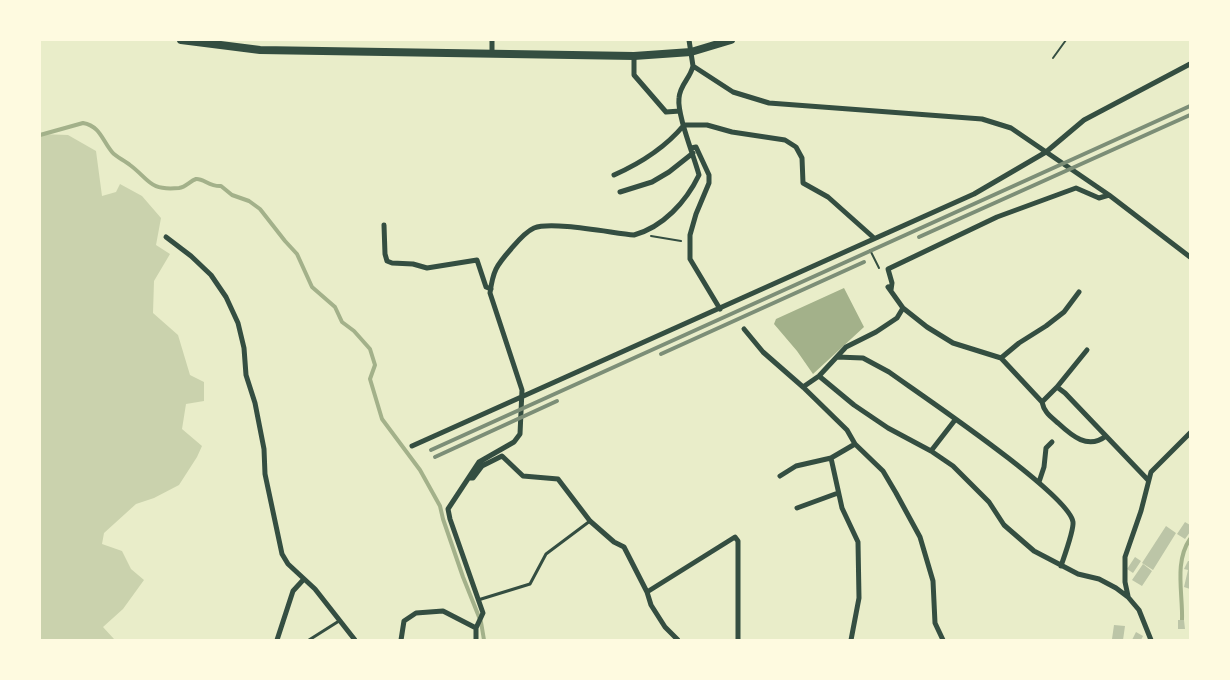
<!DOCTYPE html>
<style>
body{margin:0}
#map{position:relative;width:1230px;height:680px;overflow:hidden;background:#e9edc9;font-family:Rubik,sans-serif}
canvas{display:block}
.frame{position:absolute;inset:0;border:41px solid #fefae0;pointer-events:none}
</style>
<div id="map">
<canvas width="1230" height="680"></canvas>
<div class="frame"></div>
</div>
<script>
const context = document.querySelector('canvas').getContext('2d');
context.lineJoin = 'round';
function fill(path, color) { context.fillStyle = color; context.fill(path, 'evenodd'); }
function trace(path, color, width, dash) { context.strokeStyle = color; context.lineWidth = width; context.lineCap = dash ? 'butt' : 'round'; context.setLineDash(dash || []); context.stroke(path); }
fill(new Path2D(`
 M40 134 68 135 96 151 102 196 116 192 120 184 142 196 161 218 156 245 170 254 154 281 153 313 178 335 190 375 204 382V401L186 404 182 429 202 446 197 457 179 485 154 498 136 504 104 533 102 544 122 551 131 569 144 580 123 609 103 627 114 639 113 640H40Z`), '#cad2ad');
fill(new Path2D(`
 M844 288 864 327 813 374 797 351 774 324 776 319Z`), '#a3b18a');
trace(new Path2D(`
 M40 135 83 123C100 126 102 140 112 152 116 157 124 160 130 165 150 180 149 191 179 188 186 187 190 181 196 179 203 178 210 187 221 186L232 195 249 201 260 209 285 241 297 254 312 287 335 307 342 322 354 331 370 349 375 365 370 379 382 419 420 470 440 506 443 519 463 577 481 622 484 640
 M1182 620C1183 594 1174 562 1190 539`), '#a3b18a', 4);
fill(new Path2D(`
 M1185 522 1190 525V532L1185 539 1177 534Z
 M1166 526 1176 533 1153 570 1142 563Z
 M1135 557 1141 561 1133 573 1127 569Z
 M1188 561H1190V589L1184 587 1188 570 1184 569Z
 M1143 564 1152 571 1142 586 1132 580Z
 M1178 620H1184L1185 629H1178Z
 M1114 625 1125 626 1123 640 1112 639Z
 M1136 632 1143 636 1141 640H1132Z`), '#bcc5a7');
trace(new Path2D(`
 M1053 58 1066 40
 M651 236 681 241
 M870 250 879 268`), '#344e41', 2);
trace(new Path2D(`
 M478 600 530 584 546 554 590 521
 M309 640 339 621`), '#344e41', 3);
trace(new Path2D(`
 M492 40V53
 M689 40 693 66 733 92 769 103 982 119 1011 128 1109 195 1190 257
 M634 56V75L666 112 680 111
 M691 148 696 147 709 175V183L696 214 690 235V259L720 309
 M614 175C641 163 665 148 684 125H707L732 132 785 140 796 147 802 158 803 183 828 197 874 238
 M620 192 652 182 669 172 693 153
 M384 225 385 254 387 261 392 263 413 264 427 268 477 260 486 287 491 289
 M166 237 191 256 211 275 226 297 238 323 244 348 246 375 255 403 264 449 265 474 282 554 288 564 315 589 355 640
 M888 287 903 308 927 327 953 343 1001 358 1042 402C1044 412 1050 416 1058 423 1072 436 1088 450 1106 436
 M891 290 892 283 888 269 997 217 1076 188 1099 198 1109 195
 M744 329 763 352 803 387 847 430 855 444 883 471 896 493 920 537 933 581 935 623 943 640
 M837 357 863 358 889 372C918 393 1069 494 1073 522 1074 530 1064 557 1061 566
 M1001 358 1019 343 1046 326 1064 312 1079 292
 M819 376 854 405 888 428 931 451 953 466 989 502 1004 525 1034 551 1078 574 1099 579 1116 588 1128 597 1139 610 1151 640
 M803 387 819 376 846 347 876 332 897 318 903 308
 M1057 387 1065 393 1148 480
 M1042 402 1057 387 1087 350
 M412 446 974 194 1046 152 1084 120 1190 64
 M931 451 955 420
 M831 458 842 508 858 542 859 598 851 640
 M780 476 796 466 831 458 855 444
 M470 478H473L482 466 502 456 523 476 558 479 590 521 614 542 624 547 647 592 651 605 665 627 678 640
 M1039 482 1044 467 1046 448 1052 442
 M797 508 838 493
 M647 592 735 537 738 541V640
 M1128 596 1125 582V557L1141 511 1151 472 1190 433
 M277 640 293 591 304 579
 M401 640 404 621 416 613 443 611 476 628
 M476 640V628L483 613 450 519 448 509 479 462 514 442 520 434 522 390 490 293C493 271 496 266 511 249 517 242 525 232 534 228 552 221 612 233 634 235 663 227 686 202 699 175 694 156 677 115 679 98 680 84 690 79 693 66`), '#344e41', 5);
trace(new Path2D(`
 M181 40 260 50 634 56 691 52 731 40`), '#344e41', 8);
trace(new Path2D(`
 M919 237 1190 115
 M661 354 864 262
 M431 450 1190 106
 M435 457 557 401`), '#7c8e77', 4);
</script>
